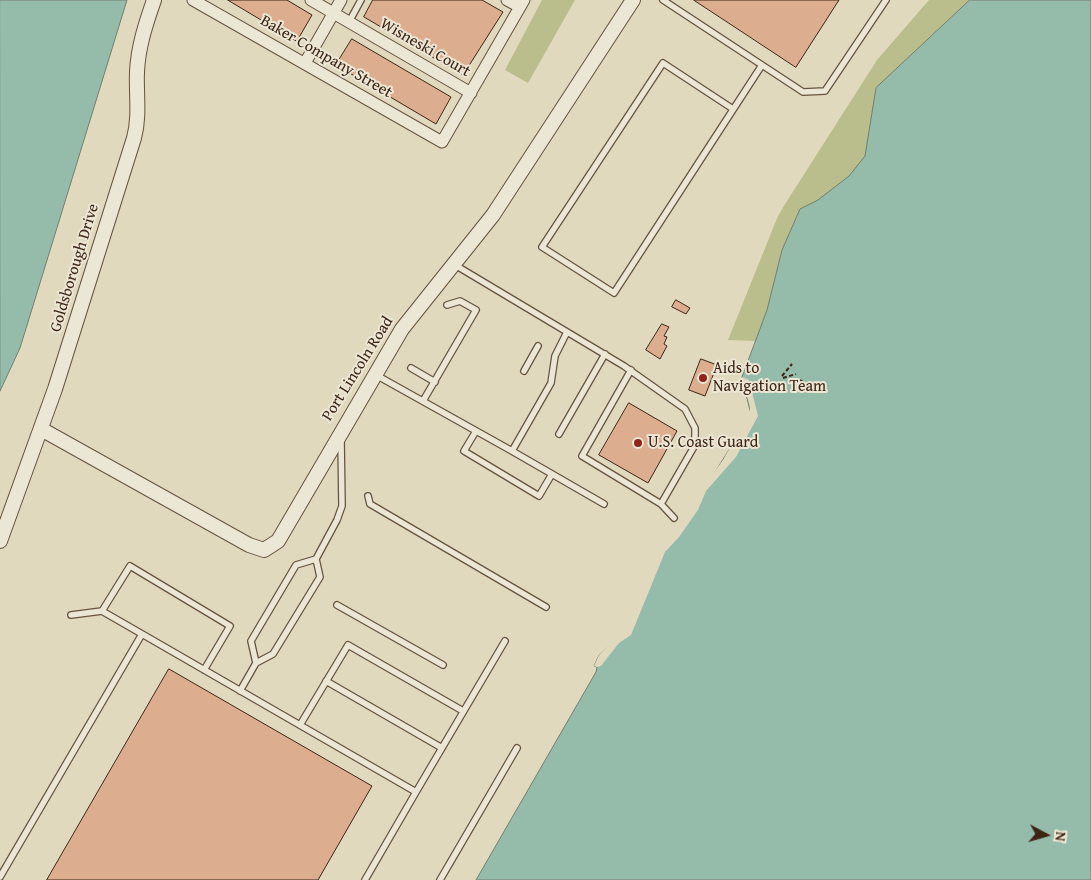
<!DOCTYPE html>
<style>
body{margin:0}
#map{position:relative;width:1091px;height:880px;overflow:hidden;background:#e1d9be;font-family:"Gentium Book Plus",serif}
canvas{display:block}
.north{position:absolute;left:1021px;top:810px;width:50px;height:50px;-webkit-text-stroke:4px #ece6d5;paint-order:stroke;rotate:96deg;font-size:14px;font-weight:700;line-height:20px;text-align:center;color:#3d2515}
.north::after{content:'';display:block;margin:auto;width:18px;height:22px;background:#3d2515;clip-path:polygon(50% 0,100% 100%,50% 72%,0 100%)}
</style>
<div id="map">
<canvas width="1091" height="880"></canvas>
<div class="north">N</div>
</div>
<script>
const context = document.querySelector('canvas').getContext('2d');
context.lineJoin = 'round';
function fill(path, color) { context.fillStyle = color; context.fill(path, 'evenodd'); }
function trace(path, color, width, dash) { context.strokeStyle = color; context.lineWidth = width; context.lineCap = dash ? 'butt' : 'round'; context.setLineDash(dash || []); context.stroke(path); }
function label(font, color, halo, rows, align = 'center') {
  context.font = font + ' "Gentium Book Plus",serif'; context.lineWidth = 4; context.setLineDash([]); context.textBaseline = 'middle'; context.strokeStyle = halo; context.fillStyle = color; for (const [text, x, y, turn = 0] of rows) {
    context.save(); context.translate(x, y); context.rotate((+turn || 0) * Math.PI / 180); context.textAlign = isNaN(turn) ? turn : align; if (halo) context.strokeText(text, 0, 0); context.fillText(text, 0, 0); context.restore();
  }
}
fill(new Path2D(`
 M542 0H575L528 83 505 70Z
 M929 0H1035L758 416 742 377 756 341 728 340 778 216 787 201 877 60Z`), '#babd8c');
const water = new Path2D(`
 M0 0H127L20 348 0 391Z
 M970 0H1091V880H476L596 672 597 667 594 666 599 655 623 633 648 578 751 415 742 377 767 310 782 250 800 209 818 200 849 176 865 156 876 88Z`);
fill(water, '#95bbab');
trace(water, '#727f6f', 1);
fill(new Path2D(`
 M742 377 749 380 758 416 736 457 706 491 698 510 679 537 665 552 631 635 619 643 601 666 597 667 594 666 599 655 621 632 654 561 682 516 723 460 749 414 750 407Z`), '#e1d9be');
const building = new Path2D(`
 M228 0H287L312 15 297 41Z
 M373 0H482L503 12 463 75 364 17Z
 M694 0H839L796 67Z
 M352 39 451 97 436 124 336 65Z
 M676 300 690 308 686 314 672 307Z
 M662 324 669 327 664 336 667 337 664 344 667 346 660 359 646 350Z
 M701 359 717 365 705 396 689 390Z
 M629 403 677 431 648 483 599 455Z
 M169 669 372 786 318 880H47Z`);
fill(building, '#dcad8e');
trace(building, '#3d2515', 1);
const service = new Path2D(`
 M663 0 803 92 825 91 886 0
 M349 22 361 0
 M733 109 663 63 542 247 614 293 762 65
 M455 265 624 366 685 409 695 428V445L661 504
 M411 368 435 382
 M631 370 582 456 661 504 674 518
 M524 371 538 346
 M376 375 512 451 551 383 555 356 567 332
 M423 401 476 310 460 301 447 305
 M476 431 464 451 539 496 552 474
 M559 434 605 354
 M512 451 604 504
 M368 496 370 504 546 607
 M337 605 443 665
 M102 611 130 566 230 626 204 670
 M71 615 102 611 142 634
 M256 663 251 641 296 565 316 559
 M326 681 442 748
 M240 691 256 663 273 654 320 577 316 559 337 520 342 506 341 439
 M300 725 348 645 463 711
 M416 792 505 641
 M0 877 142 634 416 792 365 880
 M440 880 517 748`);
const minor = new Path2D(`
 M193 0 442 142 524 0
 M311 0 471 93
 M507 0 520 7
 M305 63 341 0`);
const tertiary = new Path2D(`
 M41 429 249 545 264 550 278 541 402 329 493 215 633 0
 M0 541 55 389 134 138C140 116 136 95 137 72 138 47 146 23 154 0`);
trace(service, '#66523f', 8);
trace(minor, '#66523f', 13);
trace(tertiary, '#66523f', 16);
trace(new Path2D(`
 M782 376 792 364
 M783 378 796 374
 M800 380 804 383`), '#3d2515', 2, [4, 2.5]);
trace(service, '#ece6d5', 5.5);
trace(minor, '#ece6d5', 11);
trace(tertiary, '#ece6d5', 14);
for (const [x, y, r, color] of [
 [703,378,5,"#8f2418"],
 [638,443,5,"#8f2418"]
]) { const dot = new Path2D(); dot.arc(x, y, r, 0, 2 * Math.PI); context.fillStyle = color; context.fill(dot); trace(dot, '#ece6d5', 2); }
label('16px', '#3d2515', '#ece6d5', [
 ["Wisneski Court",425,48,30],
 ["Baker Company Street",326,57,30],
 ["Goldsborough Drive",75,268,-73],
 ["Port Lincoln Road",358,369,-58]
]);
label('16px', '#3d2515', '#ece6d5', [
 ["Aids to",713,369],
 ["Navigation Team",713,387],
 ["U.S. Coast Guard",648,443]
], 'left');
</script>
